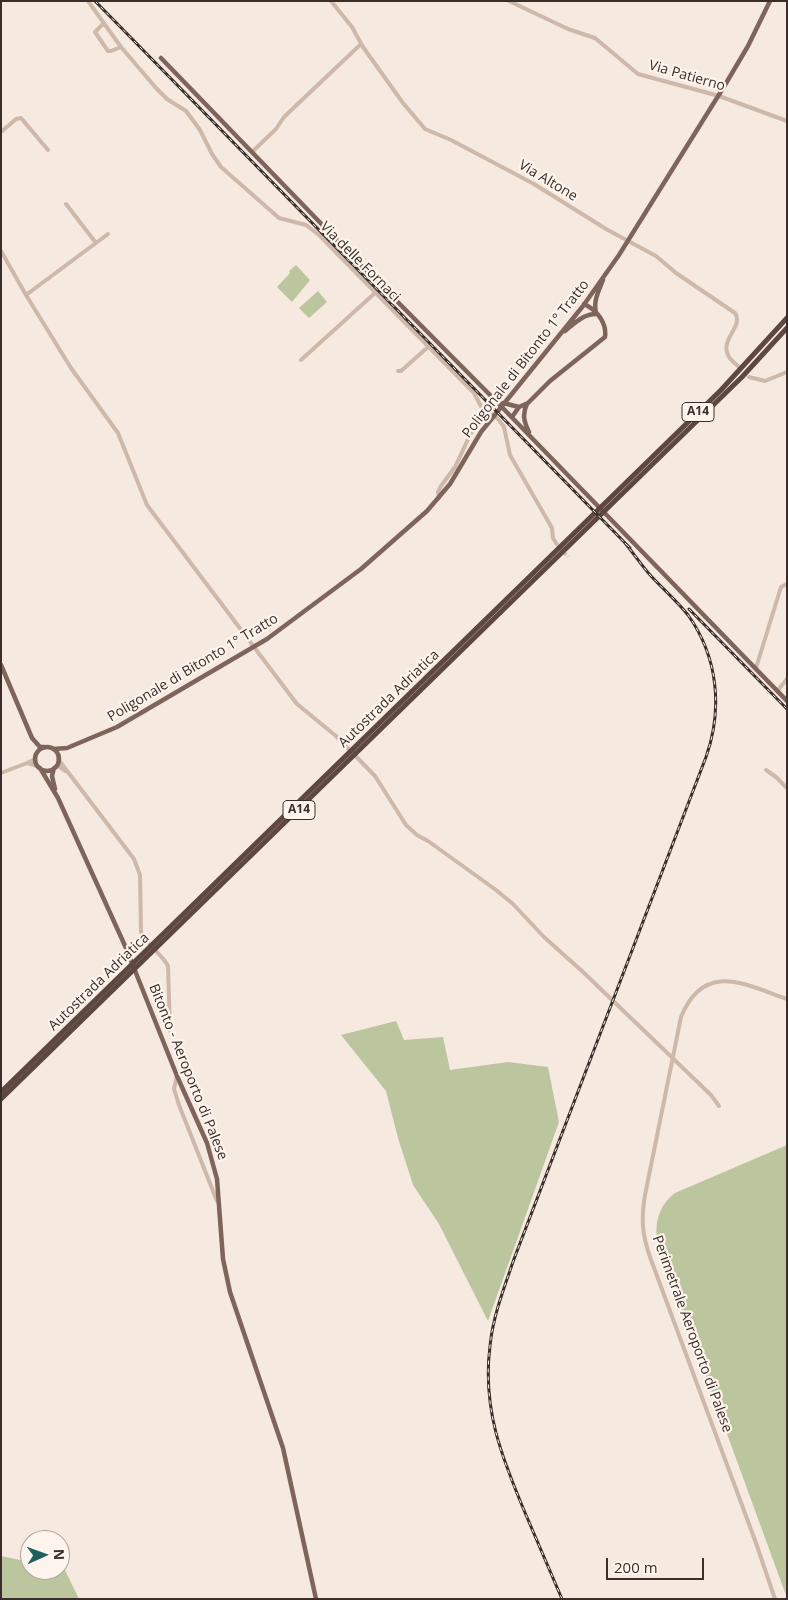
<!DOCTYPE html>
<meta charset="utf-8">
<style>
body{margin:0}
#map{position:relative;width:788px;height:1600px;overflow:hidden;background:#f5e9e0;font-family:"Open Sans",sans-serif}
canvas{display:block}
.frame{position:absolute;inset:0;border:2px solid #3b2e2a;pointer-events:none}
.north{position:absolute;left:20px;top:1530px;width:50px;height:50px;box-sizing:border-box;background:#fcf4ed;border:1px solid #afa59f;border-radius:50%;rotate:88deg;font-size:14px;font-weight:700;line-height:20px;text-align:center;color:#3b2e2a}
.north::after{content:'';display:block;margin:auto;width:18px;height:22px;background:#1c6160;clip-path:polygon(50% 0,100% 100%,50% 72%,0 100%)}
.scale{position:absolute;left:606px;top:1558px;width:98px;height:22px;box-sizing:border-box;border:2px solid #3b2e2a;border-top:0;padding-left:6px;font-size:15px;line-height:18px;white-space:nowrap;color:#3b2e2a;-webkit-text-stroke:4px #fcf4ed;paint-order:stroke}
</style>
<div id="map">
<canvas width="788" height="1600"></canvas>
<div class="frame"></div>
<div class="north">N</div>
<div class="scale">200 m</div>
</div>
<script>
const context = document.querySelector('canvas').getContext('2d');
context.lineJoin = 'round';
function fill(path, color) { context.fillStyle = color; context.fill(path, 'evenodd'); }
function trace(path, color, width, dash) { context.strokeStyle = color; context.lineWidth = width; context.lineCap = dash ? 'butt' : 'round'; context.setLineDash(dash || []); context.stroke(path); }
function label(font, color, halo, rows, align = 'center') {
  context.font = font + ' "Open Sans",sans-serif'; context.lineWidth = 4.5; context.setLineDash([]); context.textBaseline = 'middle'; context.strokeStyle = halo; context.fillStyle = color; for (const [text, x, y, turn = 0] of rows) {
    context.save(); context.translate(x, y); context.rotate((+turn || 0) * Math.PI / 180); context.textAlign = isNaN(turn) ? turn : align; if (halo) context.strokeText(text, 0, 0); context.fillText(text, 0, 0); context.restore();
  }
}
fill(new Path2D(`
 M296 265 310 280 292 302 277 287 290 273 289 271Z
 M318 291 327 302 309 318 299 308Z
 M396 1021 404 1040 443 1037 450 1070 508 1062 548 1067 559 1122 488 1321 439 1224 413 1185 398 1138 386 1091 341 1035Z
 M787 1145V1598L658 1245C654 1224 658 1206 675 1193Z
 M1 1556 30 1562V1570H60V1568H64L79 1599H1Z`), '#bbc59e');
trace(new Path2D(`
 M556 543 568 557`), '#d0c4bc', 4, [4, 2]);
trace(new Path2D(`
 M88 1 121 47 156 88 167 99 186 111 192 119 200 130 212 154 221 167 279 218 306 225 319 235 474 393 484 412 470 435 455 467 441 486 438 492 439 498
 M331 1 352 27 363 47 403 103 425 129 451 140 534 184 606 229 656 256 676 273 735 313C744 326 720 339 728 355 730 360 735 363 739 367
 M509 1 568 29 595 38 638 74 719 96 787 121
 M103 24 95 32 108 51H111L121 47
 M1 132 16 119 21 118 48 150
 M252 152 276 129 284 117 361 44
 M66 204 96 243
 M1 251 26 295 71 368 118 433 147 505 156 517 297 704 336 736 375 776 406 825 417 835 428 841 496 890 513 904 544 937 583 972 711 1095 719 1106
 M26 295 108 234
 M301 360 375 293
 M398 371H401L428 347
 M749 377 765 381 787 372
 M483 407 499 420 504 427 510 455 552 528 553 538 556 543
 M756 668 781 587 787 584
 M777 691 787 679
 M58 759 134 859 140 875 141 932C147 945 161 953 168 966L170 1031
 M27 763 37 766
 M56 766 60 767 65 771
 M766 770 776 777 787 788
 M1 773 27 763 35 759
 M177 1076 174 1089 179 1105 217 1201
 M775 1599 756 1543 650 1257C642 1234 641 1219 645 1195L681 1017C704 961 744 984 787 999`), '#ceb8aa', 4);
trace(new Path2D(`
 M161 58 364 268 495 400 787 701
 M596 313C593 301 599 290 603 280
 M565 331C575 323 583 314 596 314
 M503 403 519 407
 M527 404C522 414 524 422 529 432
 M512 417 519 407 528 403 550 381 605 337C607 323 597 310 584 304
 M1 665 32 738 40 747H44
 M35 759a12 12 0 1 1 24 0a12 12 0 1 1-24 0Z
 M53 749 67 748 117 727 267 639 361 569 427 511 450 484 481 432 583 306 619 255 725 85 748 46 770 1
 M40 768 58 798 126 948 177 1076 207 1143 217 1179 223 1259 230 1292 283 1448 316 1599
 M54 768 52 776 55 789`), '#7e645a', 4.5);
trace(new Path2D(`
 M1 1092 721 390 787 318
 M1 1099 742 377 787 328`), '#5d4740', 5);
const rail = new Path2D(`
 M95 1 630 548
 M689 609 787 709
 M562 1599C550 1571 538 1543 526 1515 502 1458 482 1409 490 1346 493 1316 504 1288 514 1259L706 757C723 709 718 657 688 615 677 601 663 589 651 576 642 566 634 554 625 543`);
trace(rail, '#3b2e2a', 3);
trace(rail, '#fcf4ed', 1, [4]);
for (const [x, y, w] of [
 [698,412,32],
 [299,810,32]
]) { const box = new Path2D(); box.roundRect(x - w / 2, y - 9.5, w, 19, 4); context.fillStyle = '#fcf4ed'; context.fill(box); trace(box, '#3b2e2a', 1); }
label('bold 12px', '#3b2e2a', null, [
 ["A14",698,412],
 ["A14",299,810]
]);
label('14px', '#3b2e2a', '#fcf4ed', [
 ["Via Patierno",687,76,16],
 ["Via Altone",548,181,31],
 ["Via delle Fornaci",360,262,45],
 ["Poligonale di Bitonto 1° Tratto",526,359,-52],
 ["Poligonale di Bitonto 1° Tratto",193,668,-31],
 ["Autostrada Adriatica",389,699,-44],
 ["Autostrada Adriatica",99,982,-44],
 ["Bitonto - Aeroporto di Palese",188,1072,68],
 ["Perimetrale Aeroporto di Palese",692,1334,70]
]);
</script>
